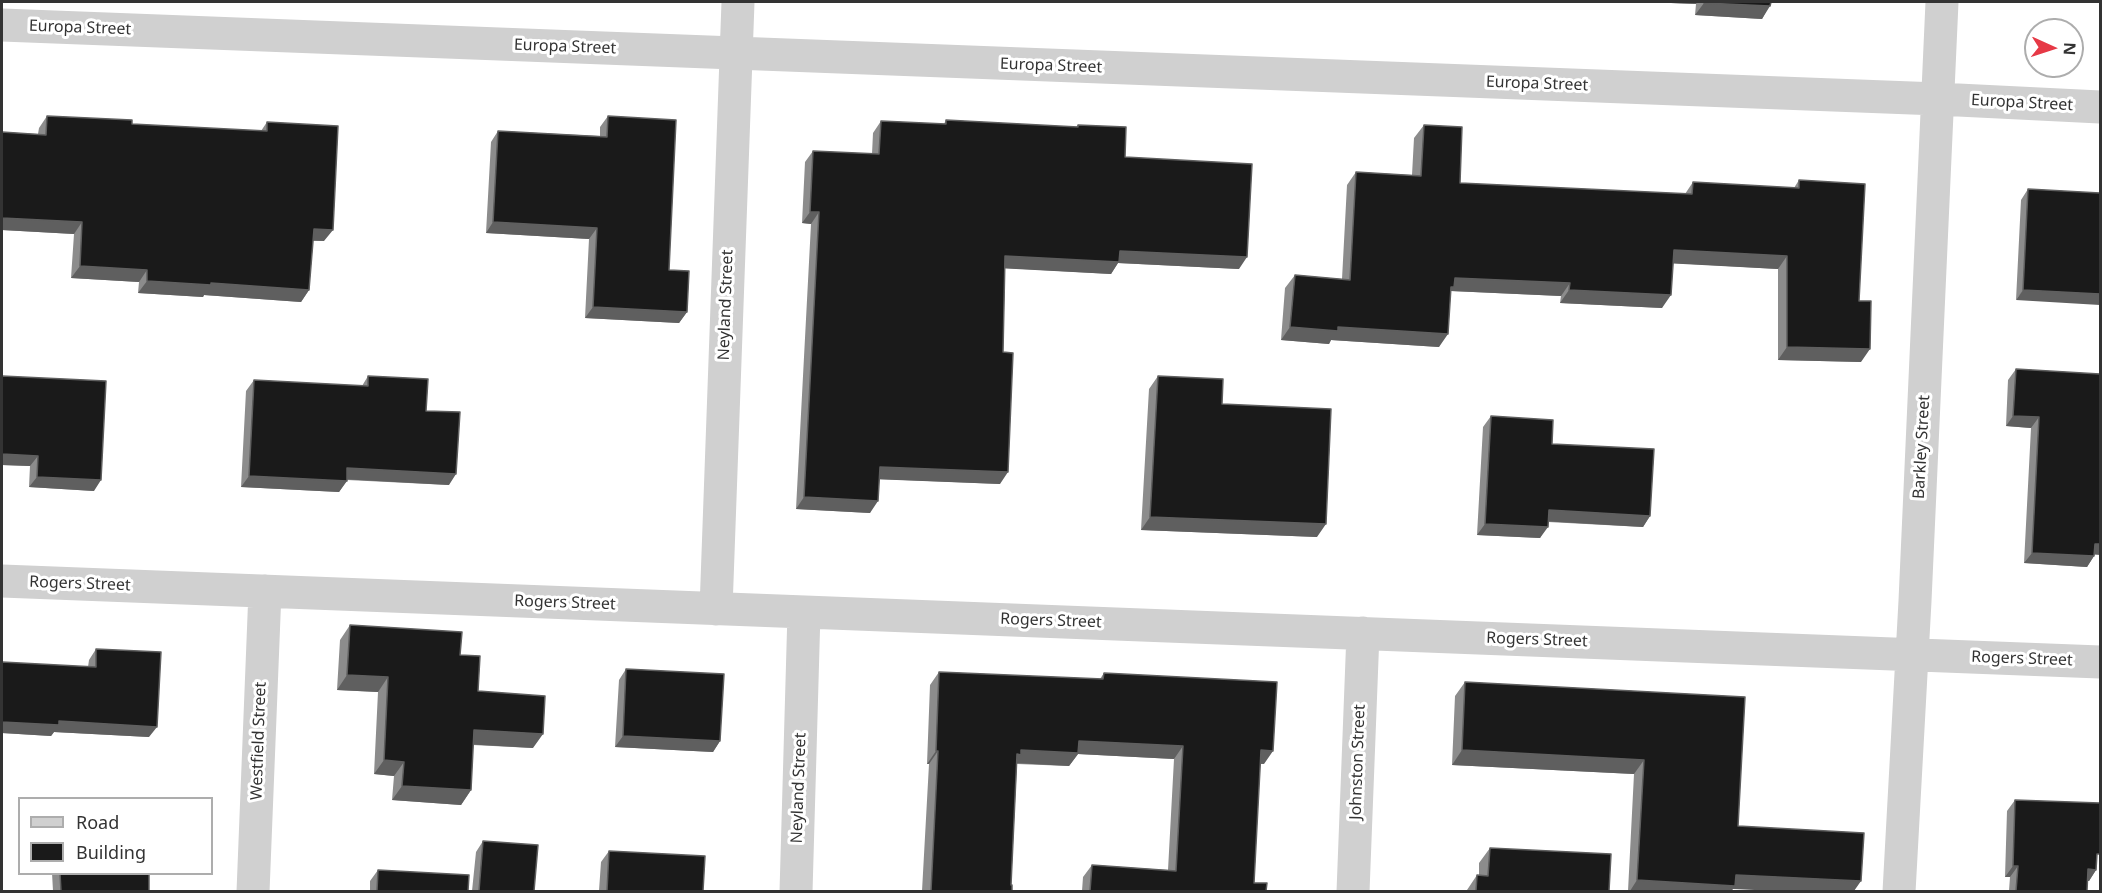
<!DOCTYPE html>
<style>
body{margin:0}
#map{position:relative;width:2102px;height:893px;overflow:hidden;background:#fff;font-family:"Noto Sans",sans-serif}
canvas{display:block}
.frame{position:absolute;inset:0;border:3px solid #333;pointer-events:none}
.legend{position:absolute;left:18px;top:797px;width:195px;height:78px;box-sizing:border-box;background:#fff;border:2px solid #adadad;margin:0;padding:8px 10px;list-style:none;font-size:18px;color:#333}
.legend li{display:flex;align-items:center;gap:12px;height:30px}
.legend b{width:30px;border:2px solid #adadad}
.north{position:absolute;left:2024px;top:18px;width:60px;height:60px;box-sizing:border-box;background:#fff;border:2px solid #adadad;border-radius:50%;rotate:93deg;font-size:16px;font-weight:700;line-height:24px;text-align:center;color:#333}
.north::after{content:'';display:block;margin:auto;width:21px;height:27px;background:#e63946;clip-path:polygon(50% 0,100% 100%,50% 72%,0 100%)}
</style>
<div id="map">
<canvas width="2102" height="893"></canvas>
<div class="frame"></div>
<ul class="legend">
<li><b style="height:8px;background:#d0d0d0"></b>Road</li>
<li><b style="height:16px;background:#1a1a1a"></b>Building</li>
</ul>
<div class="north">N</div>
</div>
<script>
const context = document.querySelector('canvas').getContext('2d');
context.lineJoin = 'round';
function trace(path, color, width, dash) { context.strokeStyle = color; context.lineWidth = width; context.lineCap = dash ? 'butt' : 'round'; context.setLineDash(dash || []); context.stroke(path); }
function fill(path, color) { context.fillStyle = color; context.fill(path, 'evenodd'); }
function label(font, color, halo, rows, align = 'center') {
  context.font = font + ' "Noto Sans",sans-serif'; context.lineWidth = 6; context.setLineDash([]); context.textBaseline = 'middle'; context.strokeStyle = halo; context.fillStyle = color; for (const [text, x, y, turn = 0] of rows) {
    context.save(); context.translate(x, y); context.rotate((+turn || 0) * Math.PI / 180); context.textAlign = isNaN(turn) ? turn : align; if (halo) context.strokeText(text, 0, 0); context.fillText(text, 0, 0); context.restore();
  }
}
trace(new Path2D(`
 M2 25 1938 99 2100 107
 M2 581 2100 662
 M716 609 738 2
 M253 892 265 591
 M796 892 804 612
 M1353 892 1363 633
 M1899 892 1915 601 1942 2`), '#d0d0d0', 33);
fill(new Path2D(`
 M1646 2H1771L1762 19 1695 15 1696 4Z
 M47 116 132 124 261 131 267 122 324 241H313L309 290 301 302 204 295 203 297 138 293 139 282 71 278 74 234 2 230V132L38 134 39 128Z
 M608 116 669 270 687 312 679 323 585 318 589 239 486 233 491 142 498 131 600 136V127Z
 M946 120 1076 127 1078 125 1125 157 1239 269 1118 263 1111 274 1005 268 1000 484 879 479 870 513 796 509 811 224 802 223 805 162 813 151 872 154 873 133 881 121 944 124Z
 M1424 125 1460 183 1685 194 1693 182 1794 188 1799 180 1859 301 1861 362 1778 360V269L1673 263 1662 308 1560 303 1561 296 1451 291 1439 347 1331 340 1329 344 1281 340 1285 288 1295 275 1342 279 1347 185 1356 172 1412 175 1414 138Z
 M2028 189 2100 193 2016 300 2021 200Z
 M2016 369 2100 374 2094 556 2087 567 2024 563 2031 428 2006 426 2008 380Z
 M2 376 94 491 29 487 30 466 2 465Z
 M368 376 426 411 449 485 347 480 339 492 241 487 246 391 254 380 362 386Z
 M1158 376 1222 404 1317 537 1141 530 1149 389Z
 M1491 416 1552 444 1650 516 1643 527 1548 522 1540 538 1477 535 1483 427Z
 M350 625 460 655 478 691 533 748 473 745 471 790 461 805 392 800 394 776 374 774 378 692 337 690 340 640Z
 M96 649 149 737 54 732 51 736 2 733V662L88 667 89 660Z
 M626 669 720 741 713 752 615 747 619 680Z
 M939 672 1100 679 1104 673 1264 764H1260L1254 883 1266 891H1082L1083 877 1092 865 1168 870 1174 759 1078 754 1069 766 1017 764 1011 885 1012 891H922L929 764H927L930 685Z
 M1465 682 1745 697 1733 889 1731 891H1628L1634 774 1452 765 1455 696Z
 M2015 800 2097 859 2096 870 2089 881H2087V891H2009L2010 877H2005L2007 811Z
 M483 841 534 891H472L476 852Z
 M1490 848 1609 891H1467V890L1477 875H1479V863Z
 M609 851 703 891H599L601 862Z
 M378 870 468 891H370V881Z
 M52 873H149V891H53Z`), '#8c8c8c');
fill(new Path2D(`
 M1646 2H1697L1696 4Z
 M1704 3 1770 6 1762 19 1695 15Z
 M810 212H819L811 224 802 223Z
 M2 218 82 222 74 234 2 230Z
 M493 222 597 228 589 239 486 233Z
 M314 229 333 230 324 241 306 240Z
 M1674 250 1787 256 1778 269 1664 263Z
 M1120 251 1247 257 1239 269 1118 263 1111 274 997 268 1005 256Z
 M80 266 147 270 139 282 71 278Z
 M1455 278 1570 283 1561 296 1451 291 1445 300Z
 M147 281 211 283 309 290 301 302 204 295 203 297 138 293Z
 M1569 290 1671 295 1662 308 1560 303Z
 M2023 290 2100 294V305L2016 300Z
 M593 307 687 312 679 323 585 318Z
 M1290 327H1338L1448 334 1439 347 1331 340 1329 344 1281 340Z
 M1787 347 1870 349 1861 362 1778 360Z
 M2013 416 2039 417 2031 428 2006 426Z
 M2 454 38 456 30 466 2 465Z
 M880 467 1008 472 1000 484 871 479Z
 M347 468 456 474 449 485 340 479Z
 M249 476 347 481 339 492 241 487Z
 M37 477 101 480 94 491 29 487Z
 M804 497 878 501 870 513 796 509Z
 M1549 510 1650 516 1643 527 1541 521Z
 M1150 517 1326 524 1317 537 1141 530Z
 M1485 524 1548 527 1540 538 1477 535Z
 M2095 544H2100V555L2088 554Z
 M2032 553 2094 556 2087 567 2024 563Z
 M347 675 388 677 378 692 337 690Z
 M59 721 157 727 149 737 54 732 51 736 2 733V722Z
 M474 730 543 734 533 748 464 744Z
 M623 736 720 741 713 752 615 747Z
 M1079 741 1183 746 1174 759 1078 754 1069 766 1014 763 1008 767 1021 750Z
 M1261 750 1273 751 1264 764 1252 763Z
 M1462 750 1644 760 1634 774 1452 765Z
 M936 751H938L929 764H927Z
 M384 760 404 762 394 776 374 774Z
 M402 786 471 790 461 805 392 800Z
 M2013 866H2018L2010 877H2005Z
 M2088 869 2096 870 2089 881 2080 880Z
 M1736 875 1861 881 1854 891H1776L1733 889 1731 891H1630L1637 880Z`), '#5f5f5f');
const building = new Path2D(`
 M1704 2H1771L1770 6 1704 3Z
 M47 116 132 120V124L267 131V122L338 126 333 230 314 229 309 290 211 283V285L147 281V270L80 266 82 222 2 218V132L46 135Z
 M608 116 676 120 669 270 689 271 687 312 593 307 597 228 493 222 498 131 607 137Z
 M946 120 1078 127V125L1126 127 1125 157 1252 164 1247 257 1120 251 1119 262 1005 256 1003 352 1013 353 1008 472 880 467 878 501 804 497 819 212H810L813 151 879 154 881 121 946 124Z
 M1424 125 1462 127 1460 183 1692 194 1693 182 1799 188V180L1865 184 1859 301H1871L1870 349 1787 347V256L1674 250 1671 295 1569 290 1570 283 1455 278 1454 287H1451L1448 334 1338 327V331L1290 327 1295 275 1350 280 1356 172 1421 176Z
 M2028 189 2100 193V294L2023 290Z
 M2016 369 2100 374V544H2095L2094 556 2032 553 2039 417 2013 416Z
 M2 376 106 381 101 480 37 477 38 456 2 454Z
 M368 376 428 379 426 411 460 412 456 474 347 468V481L249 476 254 380 368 386Z
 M1158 376 1223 379 1222 404 1331 409 1326 524 1150 517Z
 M1491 416 1553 420 1552 444 1654 449 1650 516 1549 510 1548 527 1485 524Z
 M350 625 462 632 460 655 480 656 478 691 545 696 543 734 474 730 471 790 402 786 404 762 384 760 388 677 347 675Z
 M96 649 161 652 157 727 59 721V725L2 722V662L96 667Z
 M626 669 724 674 720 741 623 736Z
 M939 672 1103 679 1104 673 1277 682 1273 751 1261 750 1254 883H1267L1266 891H1090L1092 865 1176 871 1183 746 1079 741 1078 753 1021 750V755L1017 754 1011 885H1012V891H931L938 751H936Z
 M1465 682 1745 697 1738 826 1864 833 1861 881 1736 875 1735 886 1637 880 1644 760 1462 750Z
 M2015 800 2100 803V854H2097L2096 870 2088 869 2087 891H2016L2018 866H2013Z
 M483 841 538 845 534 891H479Z
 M1490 848 1611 854 1609 891H1476L1477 875 1488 876Z
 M609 851 705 856 703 891H607Z
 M378 870 469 875 468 891H377Z
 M60 873H149V891H61Z`);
fill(building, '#1a1a1a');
trace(building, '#5f5f5f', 1.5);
label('16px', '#333', '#fff', [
 ["Europa Street",80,28,2],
 ["Europa Street",565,47,2],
 ["Europa Street",1051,66,2],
 ["Europa Street",1537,84,2],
 ["Europa Street",2022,103,3],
 ["Neyland Street",726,305,-88],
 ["Barkley Street",1922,447,-87],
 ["Rogers Street",80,584,2],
 ["Rogers Street",565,603,2],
 ["Rogers Street",1051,621,2],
 ["Rogers Street",1537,640,2],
 ["Rogers Street",2022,659,2],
 ["Westfield Street",259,741,-88],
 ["Johnston Street",1358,762,-88],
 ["Neyland Street",799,788,-88]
]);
</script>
